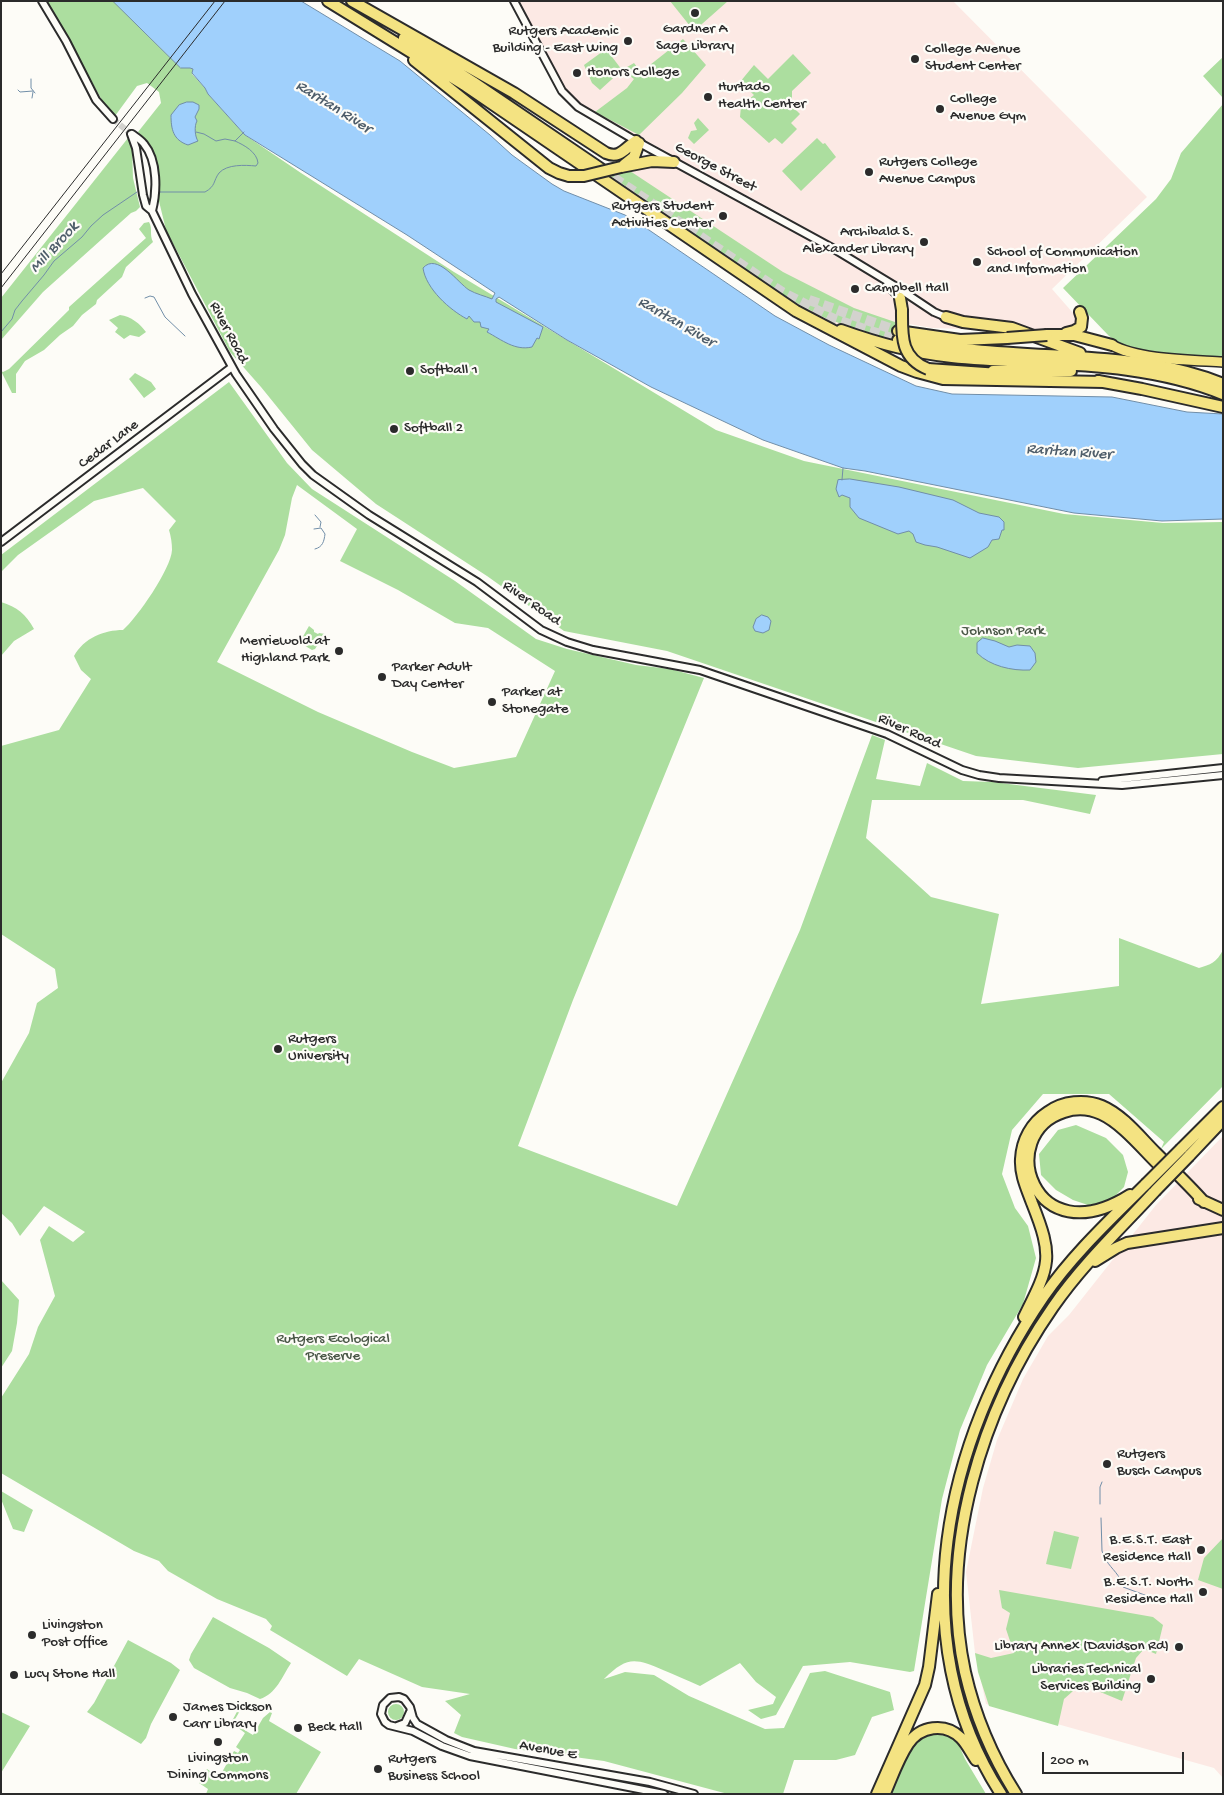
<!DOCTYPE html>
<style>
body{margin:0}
#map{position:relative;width:1224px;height:1795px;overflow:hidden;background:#fdfcf7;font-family:"Gochi Hand",sans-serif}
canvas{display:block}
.frame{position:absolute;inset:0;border:2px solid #2b2b2b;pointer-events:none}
.scale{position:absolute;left:1042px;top:1752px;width:142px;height:22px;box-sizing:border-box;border:2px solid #2b2b2b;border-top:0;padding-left:6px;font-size:15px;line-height:18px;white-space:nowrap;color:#2b2b2b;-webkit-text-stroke:4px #fdfcf7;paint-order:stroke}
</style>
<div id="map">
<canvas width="1224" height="1795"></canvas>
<div class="frame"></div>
<div class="scale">200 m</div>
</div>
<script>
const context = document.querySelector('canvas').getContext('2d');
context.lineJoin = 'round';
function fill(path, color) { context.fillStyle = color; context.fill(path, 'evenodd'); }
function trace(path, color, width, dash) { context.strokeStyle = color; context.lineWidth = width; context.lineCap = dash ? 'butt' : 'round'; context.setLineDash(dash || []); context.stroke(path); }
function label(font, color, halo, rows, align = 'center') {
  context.font = font + ' "Gochi Hand",sans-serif'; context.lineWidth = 4.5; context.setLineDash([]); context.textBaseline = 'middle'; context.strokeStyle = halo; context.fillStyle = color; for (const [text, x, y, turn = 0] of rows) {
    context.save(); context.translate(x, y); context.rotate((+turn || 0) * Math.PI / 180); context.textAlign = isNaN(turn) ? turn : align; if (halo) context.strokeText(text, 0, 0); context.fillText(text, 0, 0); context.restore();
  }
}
fill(new Path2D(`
 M517 1H953L1147 197 1052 289 1080 321 1064 332 932 328 898 322V348L850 334 780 299 598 176 661 163 671 154 587 110 567 94 554 74Z
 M1223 1136V1778L1214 1768 986 1704 975 1653 966 1572 983 1488 997 1440 1023 1379 1048 1336 1069 1315 1156 1205Z`), '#fce9e4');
fill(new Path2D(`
 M46 1H113L181 68H190L193 69 192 74 205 88 208 94 245 135 301 173 454 272 716 430 804 461 1064 514 1163 523 1223 522V754L1078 768 976 756 667 651 564 631 487 576 376 504 312 450 261 387 230 352 166 230 158 197V178L151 151 138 132 161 103 159 92 147 83 137 86 115 116 103 102 70 42Z
 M670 1H728L694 31Z
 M683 39 706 65 682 93 639 135 595 112 627 88 634 79 622 70 600 90 592 83 584 65 606 49 622 70 634 63 641 72Z
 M793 54 811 73 792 91V106L800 114 791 123 797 129 782 144 775 138 769 143 740 117 741 106 754 95 740 82 754 65 768 79Z
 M1223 57V98L1203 76Z
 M1223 104V359L1166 355 1139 351 1123 346 1109 336 1063 288 1156 199 1171 179 1181 153Z
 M698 118 709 130 694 144 688 138 691 131 697 130 694 123Z
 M128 138 132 149 133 178 140 207 136 211 131 213 43 292 1 340V298Z
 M817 138 823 144 825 143 836 157 801 191 782 171Z
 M630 171 783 272 854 308 895 322V344L823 317 780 294 611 176Z
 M149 222C153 229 149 234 153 242L126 267 122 277 97 300 96 304 82 315 73 326 60 335 44 350 25 361 16 374V393H12L1 371 3 372 9 369 69 310V307L146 238 139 229 144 223Z
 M120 315C131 316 140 324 146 332L139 337 130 335 124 339 115 332 118 328 109 320Z
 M135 373 151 382 156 389 144 398 129 379Z
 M229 382 287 463 312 489 455 581 536 639 567 649 636 665 670 669 704 678 573 1000 518 1146 677 1206 800 930 872 735 885 740 876 779 920 786 927 763 963 781 993 782 1096 795 1090 814 1023 800H872L866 838 931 897 999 914 981 1004 1119 986V938L1199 968C1210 965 1217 962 1223 950V1086L1161 1149 1164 1142 1109 1094H1043L1012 1130 1002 1174 1015 1208 1028 1226 1036 1258 1023 1304 987 1365 960 1430 942 1499 914 1671 910 1672 850 1662 803 1666 776 1715 761 1719 748 1710 773 1704 776 1697 756 1682 740 1663 700 1686C687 1680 675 1675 663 1670 635 1658 627 1656 604 1679L625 1672 654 1675 689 1696 765 1729 784 1728 810 1673 825 1671 890 1692 894 1710 872 1717 855 1755 836 1760H794L783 1794H728L604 1761 515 1749 462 1737 454 1733 461 1715 445 1701 470 1694 422 1687 359 1659 347 1676 270 1630 272 1626 266 1619 217 1599 168 1571 159 1561 134 1551 1 1473V1398L29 1354 38 1327 55 1296 40 1240 49 1226 73 1242 85 1232 44 1206 20 1236 12 1223 1 1213V1083L29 1033 37 1003 58 988 55 969 1 934V746L59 730 91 679 81 670 74 656C84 638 104 630 123 630 137 618 171 569 172 550 172 543 171 537 169 530L176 521 143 488 94 501 18 555 1 572V555ZM297 485 357 529 340 561 398 590 455 623 488 628 555 671 516 757 454 768 412 752 318 712 217 662 279 550 285 535 292 498Z
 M1 602C17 607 26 614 34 629L14 641 1 656Z
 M309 626 314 630V632L318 634 319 633 325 634 315 649 312 650 302 644 301 640Z
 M1076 1125 1106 1138 1123 1155 1128 1172 1124 1187 1110 1201 1088 1205 1073 1200 1056 1190 1041 1175 1039 1154 1058 1130Z
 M1 1280 19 1300 17 1323 12 1351 1 1368Z
 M1 1491 33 1510 24 1532 13 1529 1 1499Z
 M1054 1531 1079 1537 1071 1569 1046 1564Z
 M1223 1538V1589L1198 1580 1204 1558Z
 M999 1590 1153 1617 1163 1625 1156 1654 1144 1649 1136 1658 1122 1701 1081 1684 1064 1699 1058 1726 989 1706 978 1672 975 1653 991 1658 1014 1653 1006 1629 1010 1613 1002 1608Z
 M213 1617 269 1648 291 1663C282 1677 276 1694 260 1699L247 1693 230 1688 194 1668 189 1660 191 1654Z
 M128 1640 171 1663 180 1670 151 1724 146 1738 141 1744 87 1712 94 1703Z
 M388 1712a8 8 0 1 1 16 0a8 8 0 1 1-16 0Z
 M239 1708 241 1709 234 1721 237 1723 236 1725 253 1735 263 1718 270 1712 272 1713 269 1721 321 1752 296 1794H206L208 1789 199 1783 207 1769 217 1776 219 1773 221 1774 234 1751 238 1753 240 1750 236 1747 245 1733 233 1724 234 1722 232 1721Z
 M1 1712 30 1726 1 1773Z
 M930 1734 950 1736 958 1743 965 1759 986 1794H890C898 1774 908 1739 930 1734Z`), '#acde9f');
const water = new Path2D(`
 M113 1H301L400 61 490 135 512 155 552 184 564 191 625 215 649 230 775 316 829 345 916 386 952 394 1112 397 1187 412 1223 414V519L1162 521 1074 513 865 471 843 468 763 440 651 387 567 340 499 297 496 299V302L543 327 539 339 537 338 532 347C515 351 502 340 487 332L489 329 481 327 480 322H474L469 316 467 319C450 310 426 289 423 268 437 252 458 283 469 290 476 294 485 296 492 299L495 293 407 235 245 135 208 94 205 88 192 73 193 69 190 68H181Z
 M187 102H193L199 105V109L195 117 197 121C194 126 195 137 198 141L188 145C173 140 171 129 171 115L179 105Z
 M850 479 899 487 953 500 979 513 999 517 1004 522V530H1002L999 539 992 540 988 547 970 558 937 547 925 545 916 542 913 534 909 531 898 534 859 518 850 507V498L842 495 839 497 836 489 838 480Z
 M762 615 768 617 771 621 769 630 763 633 755 631 753 627 756 619Z
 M983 638 995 641 1009 647 1017 645 1030 646 1035 653 1036 662 1030 670C1012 671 990 666 977 653V643Z`);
fill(water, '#a0d0fc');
trace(water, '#718ea8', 1);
trace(new Path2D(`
 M31 79V88L35 93
 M18 90 20 92 33 91
 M32 98 33 92
 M196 132 204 134 216 141 225 139 235 141 244 132
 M158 192H205C216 186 213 181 219 173 227 164 245 165 256 166L258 163C257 152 244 145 235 141
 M145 298 150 296 154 297 165 317 185 336
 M1 332 12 319 15 310 22 301 44 275 54 261 82 237 91 226 103 215 137 192
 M842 480 843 468
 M315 515 321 522 320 527
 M314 529 321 528 325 534C324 541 323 547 315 549
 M1100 1504V1487L1102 1482
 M1101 1518 1102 1551 1104 1556
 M1106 1560C1112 1570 1120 1574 1123 1587L1161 1601`), '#718ea8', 1);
trace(new Path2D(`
 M113 119 131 134`), '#d3d2ce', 6, [6, 3]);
trace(new Path2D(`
 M601 169 782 292 834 319 898 340
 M809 300 898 331`), '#d3d2ce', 10, [10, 5]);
const minor = new Path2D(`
 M42 1 66 41 96 100 113 119
 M514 1 562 91 578 107 636 141 834 249 895 286 934 312 946 317
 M131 134 136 148 143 195 146 206 152 211 192 294 236 374 274 429 302 464 313 475 369 515 477 582 541 630 567 642 593 650 700 670 887 734 962 770 979 775 999 778 1122 785 1223 775
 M132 134C136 137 141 140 144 144 158 161 157 192 152 211
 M887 285 900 298
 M1 542 232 367
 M1102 781 1223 768
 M397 1726 405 1723 410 1712
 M664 1794 470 1756 442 1746 413 1731 389 1725 385 1722 381 1714 383 1705 390 1698 399 1697 404 1699 410 1707 413 1718 417 1724 446 1740 474 1751 650 1782 694 1794`);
const major = new Path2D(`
 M1112 345C1138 360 1192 360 1223 362`);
const highway = new Path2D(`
 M328 1 466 86 796 311 901 366 917 372 943 379 1104 382
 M352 1 514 93 606 153C620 159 625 148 636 141
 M404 38 473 82 601 169
 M414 60 549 168 559 173 569 176
 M624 165 634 157 639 143
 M621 167 652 161 674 162
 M900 298 902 310
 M946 317 963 322 1012 328 1080 353
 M841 330C877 343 914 353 952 357 1043 366 1137 359 1223 394
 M898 331 960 340 1007 338
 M1066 333 1074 331 1081 327 1082 318 1080 312
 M1047 335H1074L1112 345
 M898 340C953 350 1009 353 1065 356 1119 360 1172 363 1223 384
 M928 369 999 374
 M993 371H1071
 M1098 381 1142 389 1223 407
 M1181 1149 1223 1107
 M1189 1156 1223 1120
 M1130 1195C1032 1257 995 1134 1064 1112 1076 1108 1090 1109 1101 1114 1123 1124 1144 1151 1161 1167
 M1199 1199 1223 1210
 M1095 1261 1116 1248 1127 1243 1223 1228
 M1024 1317C1050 1265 1054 1258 1032 1203 1027 1189 1020 1175 1021 1159 1022 1140 1031 1123 1048 1112 1063 1101 1085 1099 1102 1106 1123 1115 1140 1137 1156 1153 1172 1169 1189 1185 1204 1202
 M885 1793C892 1777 898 1759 908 1744 920 1726 945 1722 961 1738 967 1744 971 1753 976 1760
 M877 1794 925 1685 929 1667 938 1594
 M1001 1794C900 1638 945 1440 1044 1296 1073 1254 1111 1219 1146 1184
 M1016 1794C992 1756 975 1716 965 1672 938 1549 982 1409 1053 1307 1082 1265 1120 1229 1155 1191`);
trace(minor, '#2b2b2b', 10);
trace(major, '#2b2b2b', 12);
trace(highway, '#2b2b2b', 14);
trace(minor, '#fdfcf7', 6);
trace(major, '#f4e382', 9);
trace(highway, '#f4e382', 10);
trace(new Path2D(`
 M1 274 215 1
 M1 288 225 1`), '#2b2b2b', 1);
const highwayBridge = new Path2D(`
 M569 176H584L621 167
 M902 310C902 335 900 358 928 369
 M1007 338 1047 335
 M1146 1184 1181 1149
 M1155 1191 1189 1156`);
trace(highwayBridge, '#2b2b2b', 14, []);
trace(highwayBridge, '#f4e382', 10);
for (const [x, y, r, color] of [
 [695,13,5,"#2b2b2b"],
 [628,41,5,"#2b2b2b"],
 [915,59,5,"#2b2b2b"],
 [577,73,5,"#2b2b2b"],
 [708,97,5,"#2b2b2b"],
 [940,109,5,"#2b2b2b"],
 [869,172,5,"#2b2b2b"],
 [723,216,5,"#2b2b2b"],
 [924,242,5,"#2b2b2b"],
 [977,262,5,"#2b2b2b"],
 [855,289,5,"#2b2b2b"],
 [410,371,5,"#2b2b2b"],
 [394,429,5,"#2b2b2b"],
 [339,651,5,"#2b2b2b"],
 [382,677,5,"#2b2b2b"],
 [492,702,5,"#2b2b2b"],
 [278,1049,5,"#2b2b2b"],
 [1107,1464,5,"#2b2b2b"],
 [1201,1550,5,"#2b2b2b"],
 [1203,1592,5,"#2b2b2b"],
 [32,1635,5,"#2b2b2b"],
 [1179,1647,5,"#2b2b2b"],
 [14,1675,5,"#2b2b2b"],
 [1151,1679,5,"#2b2b2b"],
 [173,1717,5,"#2b2b2b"],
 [298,1728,5,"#2b2b2b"],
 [218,1742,5,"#2b2b2b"],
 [378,1769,5,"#2b2b2b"]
]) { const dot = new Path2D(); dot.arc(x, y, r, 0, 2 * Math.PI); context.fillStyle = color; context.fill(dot); trace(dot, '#fdfcf7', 2); }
label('15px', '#2b2b2b', '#fdfcf7', [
 ["Gardner A",695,30,"center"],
 ["Sage Library",695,47,"center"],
 ["Rutgers Academic",618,32,"right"],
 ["Building - East Wing",618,49,"right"],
 ["College Avenue",925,50],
 ["Student Center",925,67],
 ["Honors College",587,73],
 ["Hurtado",718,88],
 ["Health Center",718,105],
 ["College",950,100],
 ["Avenue Gym",950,117],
 ["Rutgers College",879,163],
 ["Avenue Campus",879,180],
 ["Rutgers Student",713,207,"right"],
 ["Activities Center",713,224,"right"],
 ["Archibald S.",914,233,"right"],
 ["Alexander Library",914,250,"right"],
 ["School of Communication",987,253],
 ["and Information",987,270],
 ["Campbell Hall",865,289],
 ["Softball 1",420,371],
 ["Softball 2",404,429],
 ["Merriewold at",329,642,"right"],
 ["Highland Park",329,659,"right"],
 ["Parker Adult",392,668],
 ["Day Center",392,685],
 ["Parker at",502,693],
 ["Stonegate",502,710],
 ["Rutgers",288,1040],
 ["University",288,1057],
 ["Rutgers",1117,1455],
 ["Busch Campus",1117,1472],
 ["B.E.S.T. East",1191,1541,"right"],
 ["Residence Hall",1191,1558,"right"],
 ["B.E.S.T. North",1193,1583,"right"],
 ["Residence Hall",1193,1600,"right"],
 ["Livingston",42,1626],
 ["Post Office",42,1643],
 ["Library Annex (Davidson Rd)",1169,1647,"right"],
 ["Libraries Technical",1141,1670,"right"],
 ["Services Building",1141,1687,"right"],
 ["Lucy Stone Hall",24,1675],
 ["James Dickson",183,1708],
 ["Carr Library",183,1725],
 ["Beck Hall",308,1728],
 ["Livingston",218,1759,"center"],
 ["Dining Commons",218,1776,"center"],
 ["Rutgers",388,1760],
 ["Business School",388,1777]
], 'left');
label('15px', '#2b2b2b', '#fdfcf7', [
 ["George Street",715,168,28],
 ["River Road",228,333,62],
 ["Cedar Lane",109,445,-37],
 ["River Road",531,604,35],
 ["River Road",909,732,24],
 ["Avenue E",548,1751,10]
]);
label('15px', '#4b5848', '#fdfcf7', [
 ["Johnson Park",1003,632],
 ["Rutgers Ecological",333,1340],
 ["Preserve",333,1357]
]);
label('italic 16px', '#4e5d6a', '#fdfcf7', [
 ["Raritan River",333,108,32],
 ["Mill Brook",55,248,-47],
 ["Raritan River",676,323,30],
 ["Raritan River",1069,453,4]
]);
</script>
